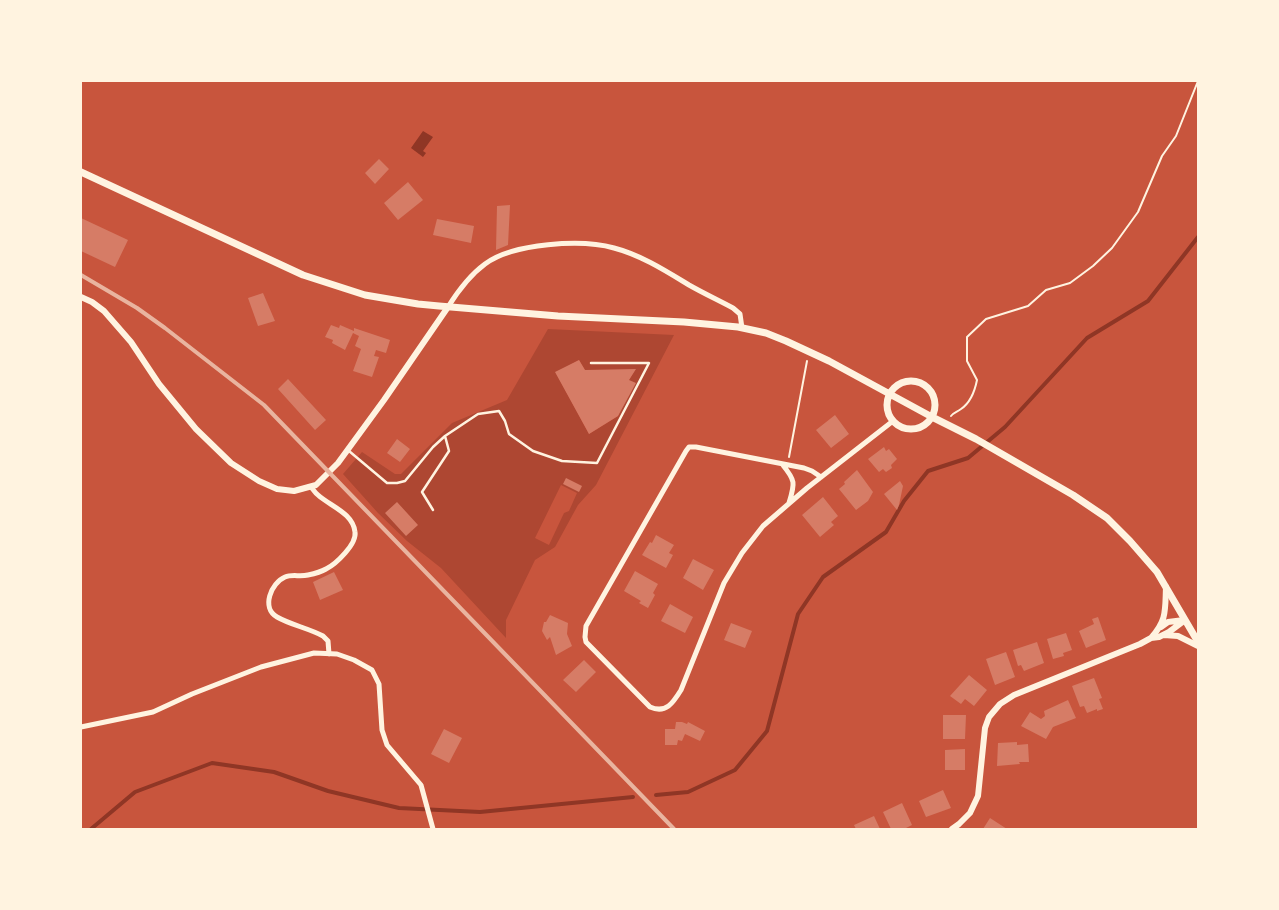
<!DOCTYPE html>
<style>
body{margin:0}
#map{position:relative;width:1279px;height:910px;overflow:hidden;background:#c8553d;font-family:Roboto,sans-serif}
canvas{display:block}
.frame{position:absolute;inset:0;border:82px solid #fff3e0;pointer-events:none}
</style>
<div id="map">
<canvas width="1279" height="910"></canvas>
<div class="frame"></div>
</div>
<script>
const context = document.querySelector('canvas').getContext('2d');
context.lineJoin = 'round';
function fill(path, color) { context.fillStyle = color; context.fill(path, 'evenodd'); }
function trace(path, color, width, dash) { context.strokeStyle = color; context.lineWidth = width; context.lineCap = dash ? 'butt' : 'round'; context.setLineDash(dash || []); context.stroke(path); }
fill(new Path2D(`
 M548 329 674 335 596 485 578 505 555 547 535 560 506 620V638L441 568 407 541 378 513 343 474 362 452 395 474H401L452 423 507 400ZM579 360 585 370H635L629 380 618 416 589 434 556 373ZM561 485 577 493 569 511 564 513 549 545 535 538Z`), '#ae4732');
fill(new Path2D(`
 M423 131 433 137 423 151 426 153 423 157 411 148Z`), '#8f3625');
trace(new Path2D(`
 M656 795 688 792 735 770 767 731 798 614 823 577 886 532 904 501 928 471 968 458 1005 427 1087 338 1148 301 1198 237
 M91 829 135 792 212 763 274 772 328 791 399 808 480 812 633 797`), '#8f3625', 4);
fill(new Path2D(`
 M379 159 389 169 375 184 365 173Z
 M408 182 423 200 398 220 384 203Z
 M510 205 508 245 496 250 497 206Z
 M81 218 128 240 115 267 81 251Z
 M437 219 474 226 471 243 433 235Z
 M263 293 275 321 258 326 248 298Z
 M331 325 339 328 340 325 354 331V328L390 340 386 353 376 350 374 356 379 357 372 377 353 371 361 349 355 346 359 336 353 333 345 350 332 343 333 340 325 337Z
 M579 360 585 370 636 369 629 380 636 383 618 416 589 434 555 372Z
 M288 379 326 420 315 430 278 389Z
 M835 415 849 434 831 448 816 430Z
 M397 439 410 449 400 462 387 453Z
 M884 447 886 451 889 449 897 459 891 465 892 468 886 472 883 469 879 472 868 459Z
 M857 470 873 492 868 501 856 510 839 489 845 484 844 482Z
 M566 478 582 486 579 492 563 484Z
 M900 481 903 486 899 505 897 510 884 494Z
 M823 497 838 516 831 522 834 525 820 537 802 515Z
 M397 502 418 525 406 536 385 513Z
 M656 535 674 545 669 553 673 555 666 568 642 555 650 542 652 543Z
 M693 559 714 570 703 590 683 578Z
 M635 571 658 584 653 593 655 595 648 608 639 603 641 601 624 591Z
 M334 572 343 590 320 600 313 582Z
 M670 604 693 617 685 633 661 621Z
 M550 615 568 623 567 634 572 646 556 655 550 637 547 640 542 631 544 622H546Z
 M1098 617 1106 640 1086 648 1079 631 1094 624 1092 619Z
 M731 623 752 631 745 648 724 640Z
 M1066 633 1072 650 1063 653 1064 656 1053 659 1047 639Z
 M1037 642 1044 663 1024 671 1021 665 1018 666 1013 650Z
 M1006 652 1015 677 995 685 986 659Z
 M584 660 596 672 576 692 563 680Z
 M969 675 987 690 974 706 965 699 961 704 950 696Z
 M1094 678 1102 698 1099 699 1103 709 1097 711V709L1087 713 1084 706 1080 707 1072 686Z
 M1068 700 1076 718 1053 727 1046 739 1021 726 1030 712 1041 719 1045 716 1044 711Z
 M943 715H966L965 739H943Z
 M676 722H682L687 724 688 722 705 731 700 741 685 734 682 741 678 740 677 745H665V729H675Z
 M444 729 462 738 449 763 431 754Z
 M1017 742V745L1028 744 1029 762H1019L1020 764 997 766 998 743Z
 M965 749V770H945V750Z
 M943 790 951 808 926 817 919 801Z
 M902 803 912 825 904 829H891L883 812Z
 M874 816 880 829H856L854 825Z
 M990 818 1007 829H983Z`), '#d67c66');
trace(new Path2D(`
 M951 416C954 412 957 412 961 409 970 403 975 390 977 380L967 361V337L986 319 1028 306 1046 290 1070 283 1093 266 1112 248 1138 212 1162 156 1176 136 1198 81
 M789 457 807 361`), '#fff3e0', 2);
trace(new Path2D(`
 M445 436 478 414 499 411 505 421 509 434 533 451 562 461 597 463 649 363H591
 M349 451 387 483H397L405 481 433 447 445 436 449 451 422 492 433 510`), '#fff3e0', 2.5);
trace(new Path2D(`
 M448 307C458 291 470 275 485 264 513 243 582 239 614 248 641 255 666 271 689 285 703 293 718 300 733 308L740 314 742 328
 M782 464C796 481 795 483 789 503
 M821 477 812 471 804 468 696 447H689L686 451 586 626 585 637 586 642 650 707C666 714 673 703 681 690L724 583 742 553 763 526 807 488 893 421
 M311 487C313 489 315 493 318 495 330 506 353 513 355 532 357 544 336 564 326 569 321 572 313 574 308 575 300 577 292 574 285 577 271 583 261 608 277 617 291 625 308 628 323 636L328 641 329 654
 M81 727 153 712 192 694 261 667 314 653 337 654 354 660 372 670 379 684 382 730 387 745 421 785 433 829`), '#fff3e0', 5);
trace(new Path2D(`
 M81 297 92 302 104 311 131 342 159 384 196 429 231 463 259 481 277 489 294 491 316 485 338 463 384 400 448 307
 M1161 627 1168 622 1184 620
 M1164 635 1178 636 1198 646
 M1151 638C1167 620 1165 611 1166 587
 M952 829 959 824 970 813 978 796 985 728 989 717 1000 704 1014 695 1140 644 1151 638 1159 637 1169 632 1185 620`), '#fff3e0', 6);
trace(new Path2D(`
 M81 172 303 275 365 295 418 304 439 306 558 316 684 322 738 327 766 333 786 341 829 361 932 417 976 439 1073 495 1107 518 1130 541 1157 572 1198 642
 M887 405a24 24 0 1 1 48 0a24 24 0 1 1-48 0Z`), '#fff3e0', 7);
trace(new Path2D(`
 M81 275 137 308 165 328 264 405 674 829`), '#e9b49f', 4);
</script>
